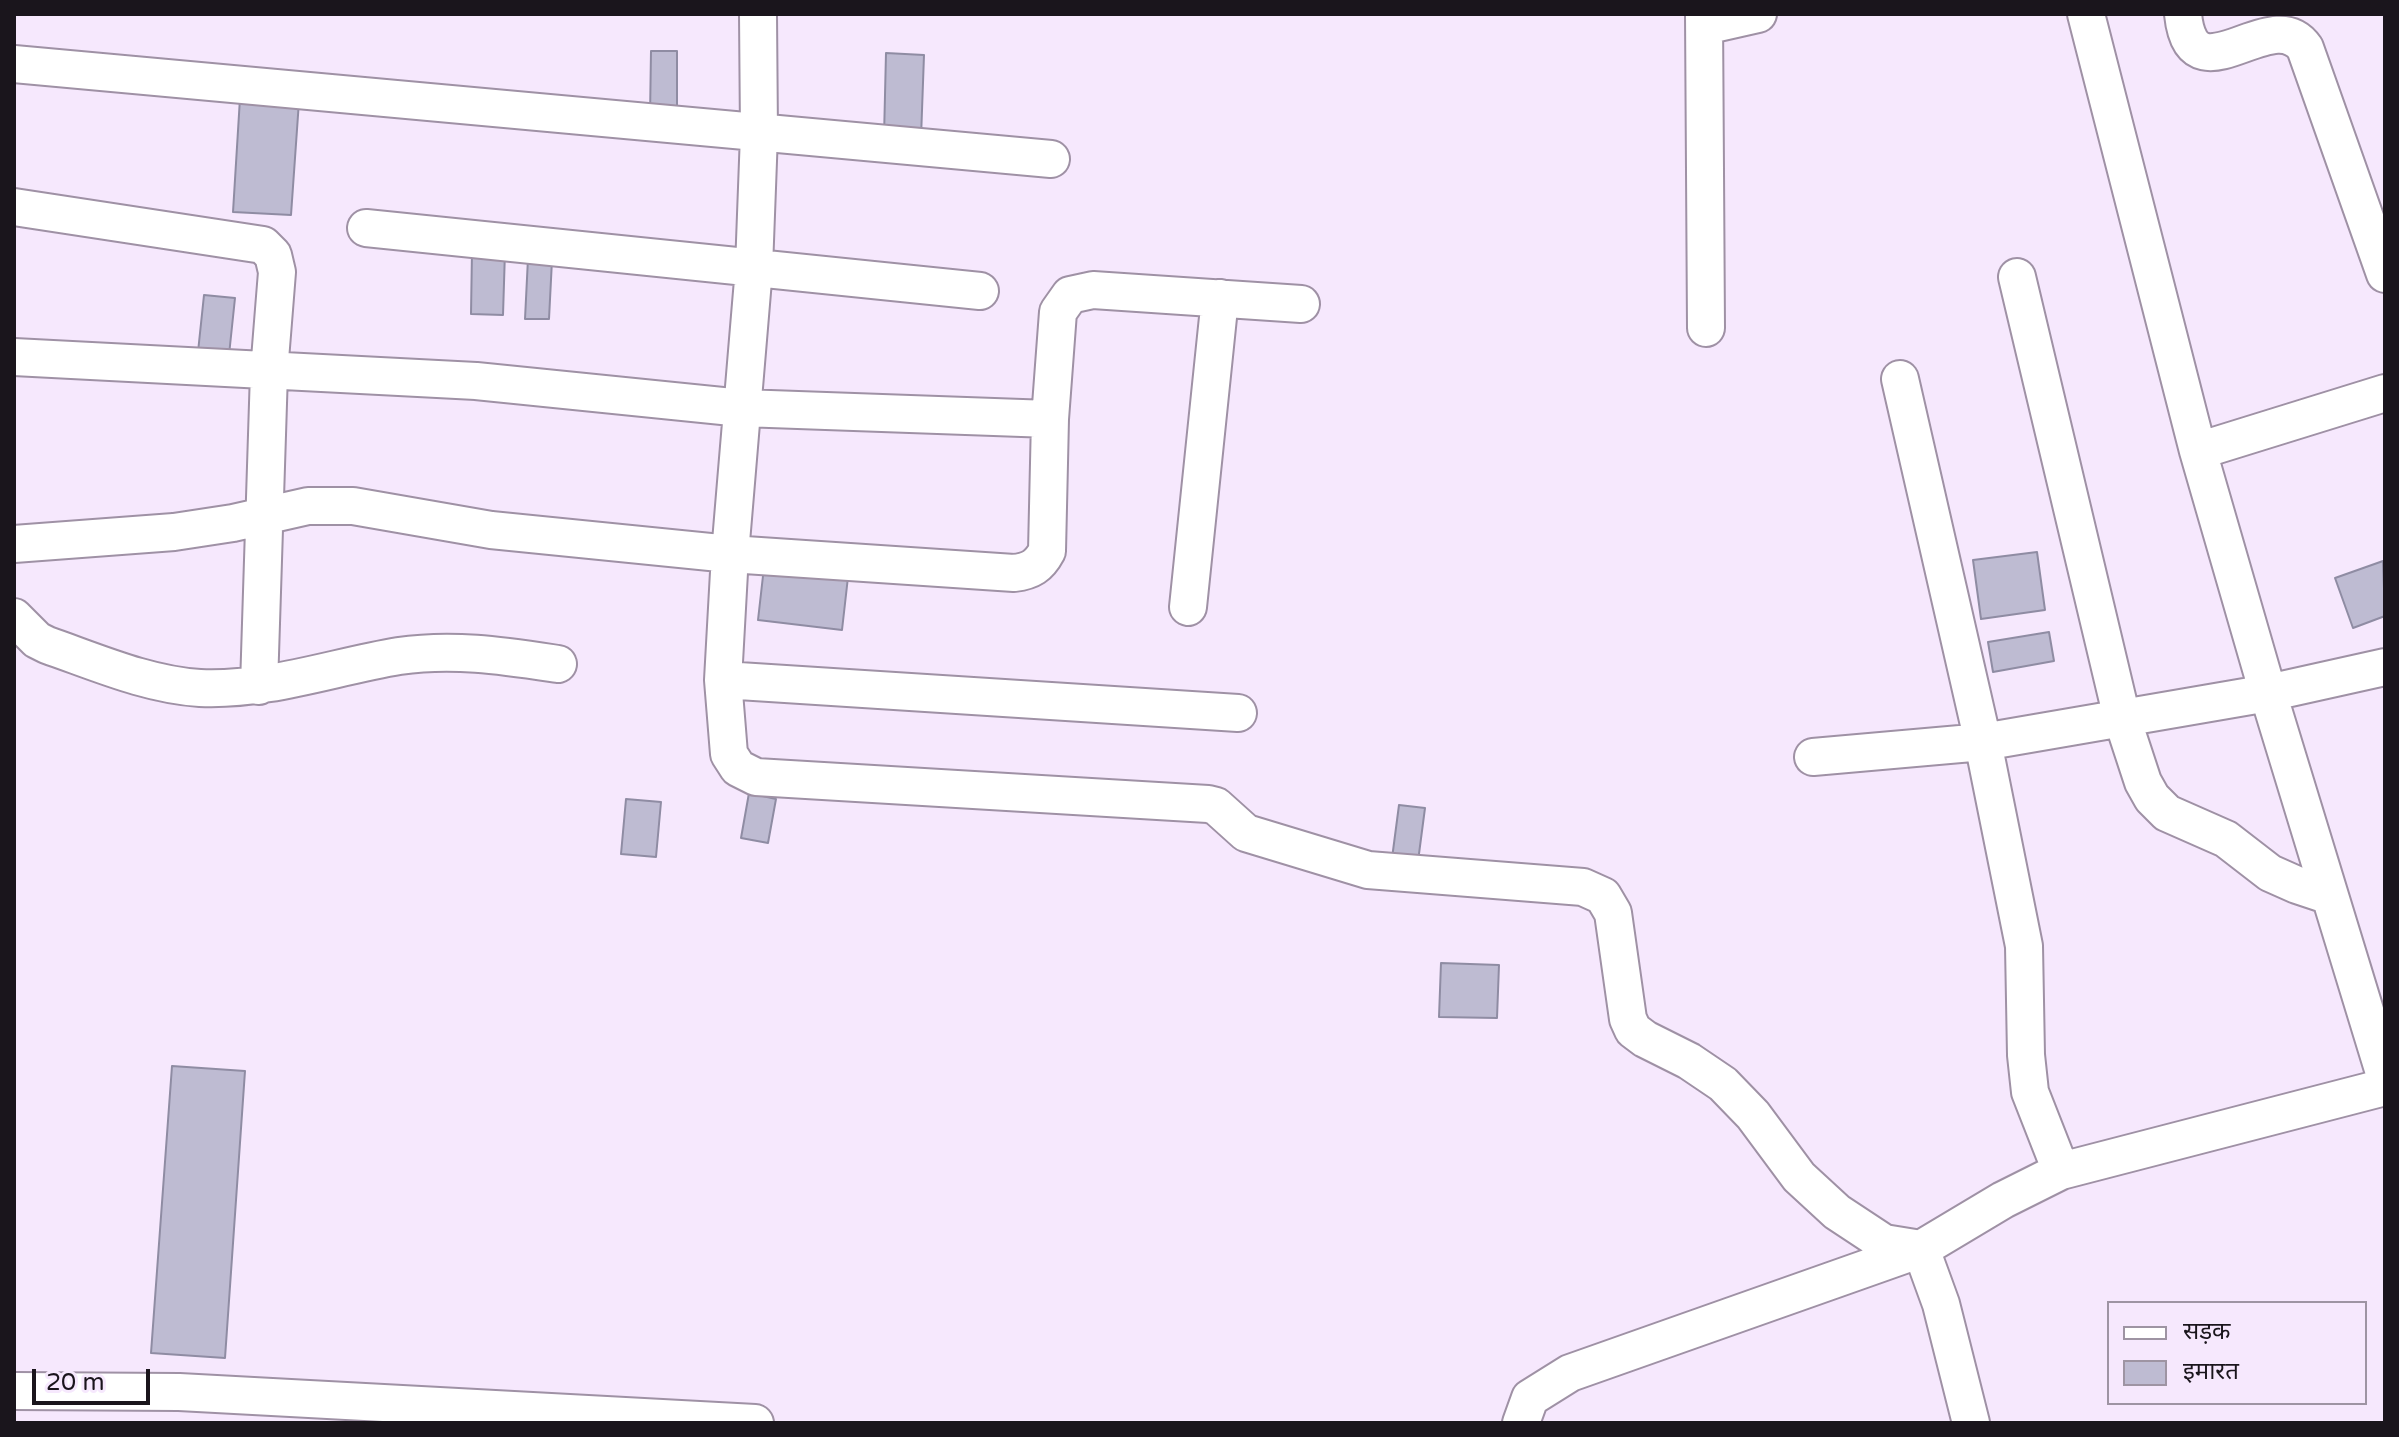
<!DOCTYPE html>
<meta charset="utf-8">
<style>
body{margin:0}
#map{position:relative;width:2399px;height:1437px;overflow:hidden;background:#f6e8fd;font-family:"Varela Round","Noto Sans Devanagari",sans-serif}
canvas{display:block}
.frame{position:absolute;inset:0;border:16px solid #1a151c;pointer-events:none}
.legend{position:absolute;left:2107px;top:1301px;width:260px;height:104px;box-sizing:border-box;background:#f6e8fd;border:2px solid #9e94a3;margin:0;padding:10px 14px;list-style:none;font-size:24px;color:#1a151c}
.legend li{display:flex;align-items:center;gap:16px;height:40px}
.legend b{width:40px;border:2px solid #9e94a3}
.scale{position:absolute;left:32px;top:1369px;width:118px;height:36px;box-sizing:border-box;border:4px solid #1a151c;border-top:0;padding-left:10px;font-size:24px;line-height:28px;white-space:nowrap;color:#1a151c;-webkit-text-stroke:6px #f6e8fd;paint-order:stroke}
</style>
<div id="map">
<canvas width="2399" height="1437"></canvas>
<div class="frame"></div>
<ul class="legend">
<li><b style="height:10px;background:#fff"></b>सड़क</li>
<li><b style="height:22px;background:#bebbd2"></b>इमारत</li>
</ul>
<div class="scale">20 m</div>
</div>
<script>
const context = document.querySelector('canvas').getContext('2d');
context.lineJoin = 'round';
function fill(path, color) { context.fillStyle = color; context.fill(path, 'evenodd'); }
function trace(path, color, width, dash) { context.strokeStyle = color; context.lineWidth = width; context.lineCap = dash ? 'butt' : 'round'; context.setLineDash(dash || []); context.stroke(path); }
const building = new Path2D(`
 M651 51H677V117H650Z
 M886 53 924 55 921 138 884 137Z
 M240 98 299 101 291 215 233 212Z
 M472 251H505L503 315 471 314Z
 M528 258 552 260 549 319H525Z
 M204 295 235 298 229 355 198 352Z
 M2037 552 2045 610 1981 619 1973 560Z
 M2383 561 2385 616 2353 628 2335 578Z
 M764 567 848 577 842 630 758 620Z
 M2049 632 2054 661 1993 672 1988 642Z
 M749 793 776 799 768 843 741 838Z
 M626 799 661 802 656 857 621 854Z
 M1399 805 1425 808 1417 869 1391 866Z
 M1441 963 1499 965 1497 1018 1439 1017Z
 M172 1066 245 1071 225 1358 151 1353Z`);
fill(building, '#bebbd2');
trace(building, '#8f8ca3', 2);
const minor = new Path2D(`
 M758 14 759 134 754 268 730 554 723 680 729 754 738 768 756 777 1208 804 1216 806 1246 833 1368 870 1583 887 1603 896 1613 913 1628 1019 1633 1030 1645 1039 1689 1061 1723 1084 1753 1115 1799 1177 1837 1212 1884 1243 1921 1249 1941 1304 1971 1423
 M1704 14 1706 328
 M2086 14 2198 451 2268 693 2385 1076
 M2183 14C2192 104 2272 0 2305 48L2385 274
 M1705 26 1758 14
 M14 64 1051 159
 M14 207 263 245 273 255 277 272 269 372 259 686
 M366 228 980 291
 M2017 277 2122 718 2143 782 2152 798 2167 813 2226 839 2270 873 2297 885 2330 896
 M14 357 476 381 742 408 1050 419
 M1900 379 1983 742 2024 946 2026 1055 2030 1092 2061 1171
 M2198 451 2385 393
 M14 544 174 532 233 523 308 506H353L491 530 730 554 1014 573C1031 571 1039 566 1047 551L1050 419 1058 312 1070 295 1093 290 1301 304
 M1188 607 1220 298
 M14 617 37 640 47 645C96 662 148 685 200 688 268 691 333 667 399 656 454 648 504 656 558 664
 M723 680 1238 713
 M1813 757 1983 742 2268 693 2385 667
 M14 1391 179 1392 755 1423
 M1521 1423 1530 1398 1570 1373 1921 1249 2003 1200 2061 1171 2385 1087`);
trace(minor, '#9f91a5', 40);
trace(minor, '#fff', 36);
</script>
